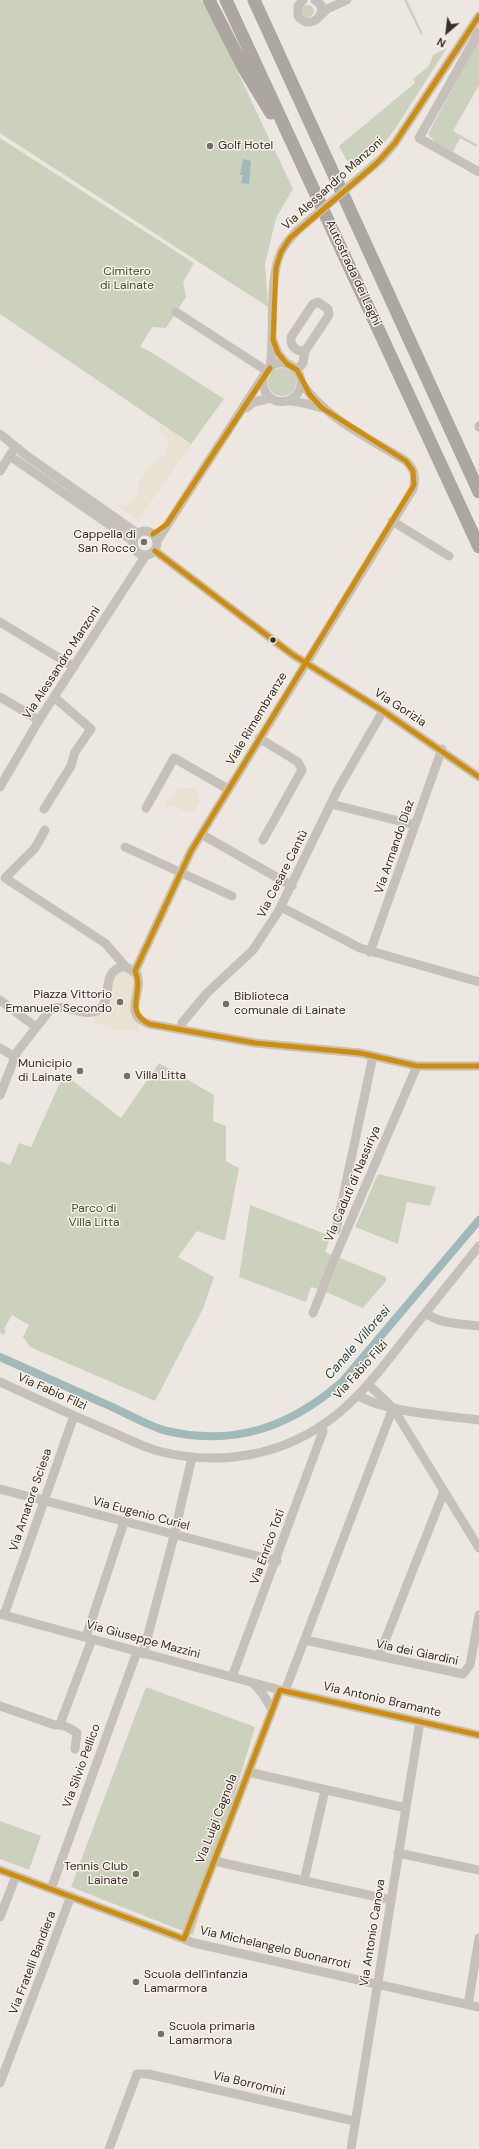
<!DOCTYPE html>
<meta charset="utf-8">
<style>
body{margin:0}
#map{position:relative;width:479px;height:2149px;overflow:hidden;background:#ece8e1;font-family:"DM Sans",sans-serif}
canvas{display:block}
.north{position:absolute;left:427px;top:12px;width:40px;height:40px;-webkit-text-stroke:3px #f8f2e9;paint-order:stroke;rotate:208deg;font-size:11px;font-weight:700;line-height:16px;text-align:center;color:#352e29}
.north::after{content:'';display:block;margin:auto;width:14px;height:18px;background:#352e29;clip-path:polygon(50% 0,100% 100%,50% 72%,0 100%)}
</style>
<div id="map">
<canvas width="479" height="2149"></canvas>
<div class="north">N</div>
</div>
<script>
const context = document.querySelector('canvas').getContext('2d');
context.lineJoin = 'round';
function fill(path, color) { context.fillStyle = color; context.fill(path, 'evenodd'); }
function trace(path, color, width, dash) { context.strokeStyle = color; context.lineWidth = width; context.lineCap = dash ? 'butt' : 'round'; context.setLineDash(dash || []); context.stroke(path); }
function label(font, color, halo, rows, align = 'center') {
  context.font = font + ' "DM Sans",sans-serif'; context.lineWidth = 3; context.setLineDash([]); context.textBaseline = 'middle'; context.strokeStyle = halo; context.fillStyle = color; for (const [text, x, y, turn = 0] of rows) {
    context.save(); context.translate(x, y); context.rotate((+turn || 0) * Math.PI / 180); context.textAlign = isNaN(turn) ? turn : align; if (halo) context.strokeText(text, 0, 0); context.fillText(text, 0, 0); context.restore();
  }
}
fill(new Path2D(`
 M0 0H201L216 26 293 189 276 218 265 264 268 307 0 133Z
 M404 0H407L423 34 421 35Z
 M302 11a6 6 0 1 1 12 0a6 6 0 1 1-12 0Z
 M479 39V85L453 131 478 145 476 147 460 138 453 152 435 142 428 134Z
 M447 48 395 129 386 141 352 170 339 146 415 83 413 79 429 66 433 55Z
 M0 138 194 263 183 282 186 297 166 328 152 327 140 347 151 352 224 399 191 444 0 314Z
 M268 382a14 14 0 1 1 28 0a14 14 0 1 1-28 0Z
 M159 1063 214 1095 213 1121 226 1126V1161L239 1168 225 1241 197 1231 178 1257 214 1277 203 1309 155 1401 30 1347 23 1337 29 1325 12 1315 4 1329 6 1331 4 1335 0 1333V1161L10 1165 19 1143 31 1147 64 1074 121 1118Z
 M378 1174 436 1187 430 1206 407 1202 398 1244 355 1227Z
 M250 1205 331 1236 325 1252 332 1255 318 1289 311 1287 306 1302 239 1277Z
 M340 1258 386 1277V1281L363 1308 326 1292Z
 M146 1687 255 1727 193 1935 71 1887Z
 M0 1821 41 1836 29 1870 0 1859Z`), '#ccd1bd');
fill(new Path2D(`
 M162 425 191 444 138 520 111 502 124 506 134 501 139 491V483L152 464 165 455 169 444 167 437 159 430Z
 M178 788H192L197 791 200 802 195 810 187 813 176 806 167 808 165 800 173 799Z
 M122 969 135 976 139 1032 121 1029 118 1031 107 1026 93 1023 94 1015 113 974Z`), '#e9e1d2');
fill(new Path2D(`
 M243 159 251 161 249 184 241 183 243 175H240Z`), '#a0b9ba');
trace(new Path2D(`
 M0 1357C34 1372 69 1388 103 1403 123 1411 147 1426 167 1431 236 1447 291 1426 342 1382L479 1220`), '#a0b9ba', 8);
trace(new Path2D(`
 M303 0 298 6V16C307 28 324 21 321 5L315 0
 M321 15 327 9 347 0
 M479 32 419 138 479 172
 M359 178 382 158 395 143 479 16
 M176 312 267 371
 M273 341 278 353 287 364
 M270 368C275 336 268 278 281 252 285 244 291 237 298 230
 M297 370 303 363 305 351 329 315 328 309 318 302 313 304 291 337C290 346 296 352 305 351
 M288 401C320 384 286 347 267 370 259 380 263 396 276 401 280 402 284 401 288 401 299 401 311 405 322 408
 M246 408 254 402 271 398
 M479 427V426
 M0 434 27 456 137 533
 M10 456 133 541
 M0 471 12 452
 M392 521 449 556
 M133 543a12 12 0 1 1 24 0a12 12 0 1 1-24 0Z
 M157 541 264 375
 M155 551 293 655 383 711 479 777
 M0 622 74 667
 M0 697 39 720
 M259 738 298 762 302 770 263 840
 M0 787 39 720 146 555
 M331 804 415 825
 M146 808 174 758 228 789
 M44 809 71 766 75 752 91 729 54 697
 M201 834 292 886
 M125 847 232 896
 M5 878 105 943 125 966
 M5 878 35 848 45 830
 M281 907 360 948 479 982
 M370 952 442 749
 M135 971 191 851 413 489C416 477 415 470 406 461 371 439 324 418 301 382
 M0 1000 36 1027
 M182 1030V1023L207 993 253 950 278 912 338 789 383 711
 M0 1048 15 1057
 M0 1095 17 1052 50 1010C65 1001 84 1019 98 1010 116 999 97 972 125 966L137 974C144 993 121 1014 149 1024L255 1043 360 1053 417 1066H479
 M336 1230 373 1056
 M313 1313 338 1250 417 1066
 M426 1313C439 1324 462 1324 479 1326
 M0 1382C36 1398 71 1415 107 1430 124 1437 140 1446 158 1451 220 1467 284 1456 335 1416 363 1394 385 1364 407 1336 431 1306 455 1276 479 1246
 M368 1384 393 1408 479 1548
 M358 1395C382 1412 448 1416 479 1420
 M0 1489 277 1561
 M0 1614 280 1690 479 1735
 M4 1615 74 1416
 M86 1637 124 1522
 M305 1640 463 1674 470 1665 479 1615
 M143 1654 173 1540 192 1457
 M379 1656 444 1491
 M232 1677 319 1442 323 1432 322 1425
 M253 1683 262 1693 272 1709
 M285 1691 393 1408
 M0 1706 55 1725C63 1724 70 1728 77 1733L75 1749
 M60 1724 92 1639
 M248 1772 406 1808
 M398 1853 479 1870
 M214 1861 391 1900
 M0 1870 194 1943 479 2007
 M304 1881 325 1790
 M51 1889 137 1652
 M0 1917 16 1876
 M184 1939 280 1690
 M468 2005 479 1938
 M0 2083 71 1896
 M109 2149 137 2074H148L354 2121
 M351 2149 420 1721`), '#c5c0ba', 9);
trace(new Path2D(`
 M209 0 243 67 271 113
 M226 0 479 547
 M254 0 479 492`), '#aba7a0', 13);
trace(new Path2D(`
 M298 230 359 178`), '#c5c0ba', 9);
trace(new Path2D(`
 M479 16 395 143 376 164 290 238 281 252 276 268 273 340 278 353 287 364 297 370 310 395 322 408 406 461 413 471 414 485 191 851 135 971C145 993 123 1010 149 1024L255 1043 360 1053 417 1066H479
 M153 534 167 524 270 368
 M155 551 293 655 383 711 479 777
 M0 1870 184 1939 280 1690 479 1735`), '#d08e08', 5);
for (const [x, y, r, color] of [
 [210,146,4,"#756f69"],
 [144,542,4,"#756f69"],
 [273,640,3.5,"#352e29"],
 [120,1002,4,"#756f69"],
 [226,1004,4,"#756f69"],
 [80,1071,4,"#756f69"],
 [127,1076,4,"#756f69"],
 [136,1874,4,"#756f69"],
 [136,1982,4,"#756f69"],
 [161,2034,4,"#756f69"]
]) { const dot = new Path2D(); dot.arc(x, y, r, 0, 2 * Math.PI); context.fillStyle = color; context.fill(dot); trace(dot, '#f8f2e9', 1.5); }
label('12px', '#352e29', '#f8f2e9', [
 ["Golf Hotel",218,146],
 ["Cappella di",136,535,"right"],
 ["San Rocco",136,549,"right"],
 ["Piazza Vittorio",112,995,"right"],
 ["Emanuele Secondo",112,1009,"right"],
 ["Biblioteca",234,997],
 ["comunale di Lainate",234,1011],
 ["Municipio",72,1064,"right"],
 ["di Lainate",72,1078,"right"],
 ["Villa Litta",135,1076],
 ["Tennis Club",128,1867,"right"],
 ["Lainate",128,1881,"right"],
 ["Scuola dell'infanzia",144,1975],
 ["Lamarmora",144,1989],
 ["Scuola primaria",169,2027],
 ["Lamarmora",169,2041]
], 'left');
label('12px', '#352e29', '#f8f2e9', [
 ["Via Alessandro Manzoni",333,184,-42],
 ["Autostrada dei Laghi",353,273,65],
 ["Via Alessandro Manzoni",62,663,-57],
 ["Via Gorizia",400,708,33],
 ["Viale Rimembranze",257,719,-59],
 ["Via Armando Diaz",395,847,-71],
 ["Via Cesare Cantù",283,874,-63],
 ["Via Caduti di Nassiriya",353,1184,-67],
 ["Via Fabio Filzi",361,1370,-48],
 ["Via Fabio Filzi",52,1392,24],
 ["Via Amatore Sciesa",31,1500,-71],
 ["Via Eugenio Curiel",141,1514,15],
 ["Via Enrico Toti",268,1547,-70],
 ["Via Giuseppe Mazzini",143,1640,15],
 ["Via dei Giardini",417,1653,12],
 ["Via Antonio Bramante",382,1700,13],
 ["Via Silvio Pellico",82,1766,-70],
 ["Via Luigi Cagnola",217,1819,-69],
 ["Via Antonio Canova",373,1933,-81],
 ["Via Michelangelo Buonarroti",275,1948,13],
 ["Via Fratelli Bandiera",33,1963,-69],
 ["Via Borromini",249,2084,13]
]);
label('12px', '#42512f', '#f8f2e9', [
 ["Cimitero",127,272],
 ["di Lainate",127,286],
 ["Parco di",94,1209],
 ["Villa Litta",94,1223]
]);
label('italic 13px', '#224b53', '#f8f2e9', [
 ["Canale Villoresi",358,1343,-49]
]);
</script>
